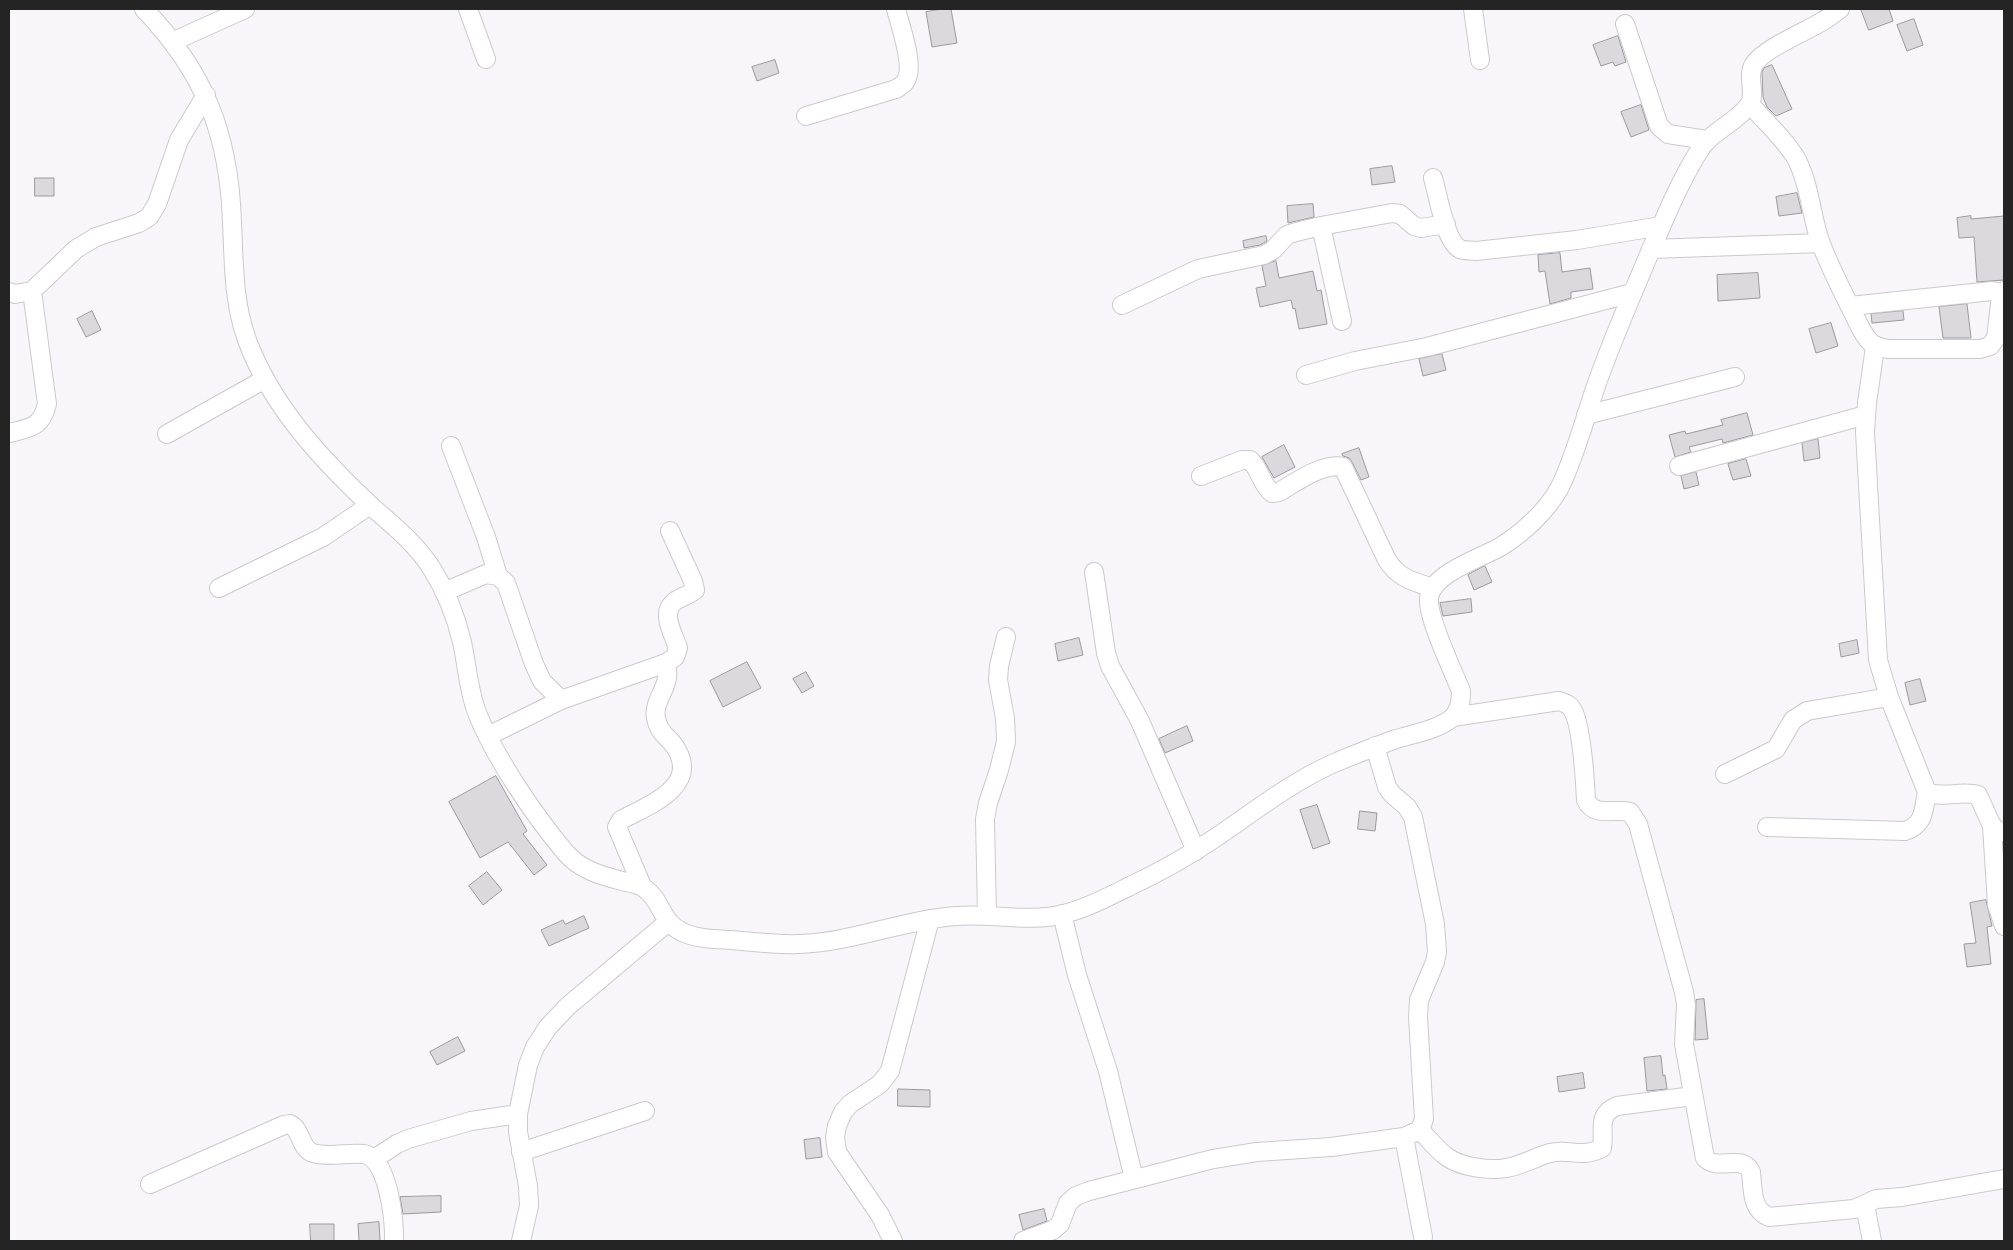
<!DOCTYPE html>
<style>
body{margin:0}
#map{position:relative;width:2013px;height:1250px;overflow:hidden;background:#f9f6fb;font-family:"Open Sans",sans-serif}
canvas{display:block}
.frame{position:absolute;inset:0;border:10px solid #242425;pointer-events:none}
</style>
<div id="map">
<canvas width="2013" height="1250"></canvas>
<div class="frame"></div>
</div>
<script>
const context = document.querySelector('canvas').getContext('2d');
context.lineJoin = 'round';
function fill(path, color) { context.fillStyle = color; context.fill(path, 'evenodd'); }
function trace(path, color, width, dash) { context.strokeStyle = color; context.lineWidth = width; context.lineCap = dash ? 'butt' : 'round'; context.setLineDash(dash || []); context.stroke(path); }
const building = new Path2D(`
 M942 9H951L957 43 932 47 926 12Z
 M1861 9H1889L1893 21 1869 30Z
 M1914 19 1923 45 1907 51 1897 25Z
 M1618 36 1626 62 1615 66 1613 62 1601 66 1593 45Z
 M775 60 779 73 757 81 752 67Z
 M1772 65 1792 109 1776 116 1767 107 1763 97 1762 72 1764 68Z
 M1641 105 1649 130 1631 137 1621 112Z
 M1392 166 1395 182 1372 185 1370 169Z
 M35 178H54V196H35Z
 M1797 193 1802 213 1779 216 1776 197Z
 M1313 204 1314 217 1288 223 1287 206Z
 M1971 216V219L2004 216V280L1977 282 1974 237 1959 238 1957 218Z
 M1266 236 1267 241 1260 245 1244 248 1243 241Z
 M1560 253 1562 272 1590 268 1593 289 1571 292V298L1550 304 1545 271 1539 272 1538 255Z
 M1276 261 1279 278 1313 271 1317 291 1321 290 1327 324 1299 329 1295 308 1293 309 1291 300 1260 307 1256 288 1266 286 1262 266Z
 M1758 273 1760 298 1718 301 1717 275Z
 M1967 304 1971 338H1943L1939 307Z
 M92 311 101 330 86 337 77 319Z
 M1903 311 1904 320 1872 323 1871 314Z
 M1831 323 1838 346 1816 353 1809 329Z
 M1442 354 1446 370 1423 376 1419 359Z
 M1747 413 1753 435 1723 443 1722 439 1689 447 1691 452 1675 457 1669 435 1685 431 1686 434 1723 425 1721 420Z
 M1818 439 1820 458 1804 461 1802 443Z
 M1284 445 1295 467 1274 478 1262 457Z
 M1359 448 1369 477 1361 480 1352 462 1349 458 1343 456 1342 454Z
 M1746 459 1751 476 1733 480 1728 464Z
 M1696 472 1699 485 1684 489 1681 476Z
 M1485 566 1492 582 1474 590 1468 575Z
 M1471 599 1472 612 1443 616 1440 603Z
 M1079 638 1083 655 1058 661 1055 644Z
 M1857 640 1859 653 1841 657 1839 644Z
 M747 662 761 688 723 707 710 681Z
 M806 672 814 686 802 693 793 679Z
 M1920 679 1926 701 1910 705 1905 683Z
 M1187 726 1193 741 1165 753 1159 739Z
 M496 776 527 831 523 834 547 865 534 875 508 842 480 858 449 802Z
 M1317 805 1330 843 1313 849 1300 810Z
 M1360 811 1377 813 1375 831 1358 829Z
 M487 872 502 890 483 905 469 886Z
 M1986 900 1992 926 1987 927 1991 964 1967 967 1964 944 1976 943 1970 903Z
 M584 916 589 928 549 946 541 930 563 920 565 924Z
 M1704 999 1708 1039 1695 1040 1696 1000Z
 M458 1037 465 1051 437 1065 430 1052Z
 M1661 1056 1663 1076 1665 1075 1667 1089 1647 1091 1644 1058Z
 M1583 1073 1585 1088 1559 1092 1557 1077Z
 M898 1089 930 1090V1107L898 1106Z
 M820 1138 822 1157 806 1159 804 1140Z
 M441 1196V1212L403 1214 400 1197Z
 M1044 1209 1047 1221 1023 1230 1019 1215Z
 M379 1222 380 1241H359L358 1224Z
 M310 1224H334V1241H311Z`);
fill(building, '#dbd9de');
trace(building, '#9b999d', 1);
const minor = new Path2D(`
 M144 9C205 73 229 134 232 222 234 263 233 301 247 340 271 405 320 458 370 505 392 525 416 543 432 569 446 591 456 617 462 642 467 665 468 687 476 710 493 755 534 815 565 852 581 871 603 876 626 882 631 883 640 885 644 888 662 900 660 921 682 932 697 939 715 939 731 940 754 942 777 945 800 944 853 942 903 920 956 916 992 913 1028 923 1064 914 1087 908 1108 897 1128 887 1158 873 1187 857 1215 838 1252 813 1290 783 1332 764 1353 755 1374 747 1396 739 1413 734 1437 730 1452 718 1460 711 1461 701 1461 691 1453 671 1427 617 1429 598 1431 574 1481 558 1500 547 1523 533 1547 511 1560 487 1576 454 1585 417 1597 383 1613 338 1632 295 1650 252 1665 218 1679 183 1699 151 1711 131 1736 123 1749 105 1757 94 1746 77 1754 64 1765 48 1805 32 1823 21 1829 18 1834 13 1840 9
 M468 9 486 59
 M1473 9 1480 60
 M1625 24 1659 126 1668 134 1707 140
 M174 41 245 9
 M1750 104C1765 122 1786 140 1797 160 1810 186 1811 215 1820 241 1831 271 1847 300 1861 329 1869 343 1872 346 1888 349H1980L1990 346 1996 338 2001 296 2004 291
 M806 116 896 89C899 87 903 85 905 82 916 67 900 26 896 9
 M1433 178C1438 194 1445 242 1460 249 1464 251 1471 250 1476 251L1577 240 1661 226
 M1321 226 1342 321
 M1651 249 1821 243
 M9 292 15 294 32 291 76 249 96 237 139 223 149 217 157 204 179 140 206 95
 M1122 305 1198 269 1264 255 1273 250 1287 235 1296 232 1321 226 1392 213 1400 214 1414 226 1421 228 1446 224
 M1850 306 1992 291 2002 293
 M1875 347 1867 403 1865 432 1878 660 1889 697 1927 792C1944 799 1961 790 1978 795L1992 826 2000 832H2004
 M1306 375 1355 361 1427 347 1632 293
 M1586 415 1735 377
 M9 433C30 428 41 428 47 404L32 291
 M167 434 265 379
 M451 446 486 537 498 576
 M1679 466 1866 415
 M1201 476 1242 460H1250C1260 469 1261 484 1272 493L1279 492C1296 482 1324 462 1343 467L1387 560C1399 579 1413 581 1433 588
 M1094 572 1106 653 1110 666 1140 721 1196 851
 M219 588 323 537 370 505
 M444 592 486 574 498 576 506 583 534 664 542 681 561 700
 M1453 717 1559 701C1565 703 1569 704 1572 709 1582 724 1585 781 1586 800 1594 818 1615 808 1630 812L1638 824 1684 992 1686 1005 1684 1044 1705 1158C1718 1172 1742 1153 1751 1172 1753 1189 1751 1210 1769 1217L1854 1209 1876 1199 1902 1197 2004 1179
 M488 736 561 700 666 663 675 657 678 648C674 635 660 613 674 602 680 597 688 596 695 590L693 581 670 531
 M1725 774 1776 749 1793 720 1807 711 1889 697
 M1992 826 1997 905 2004 926
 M1767 827 1905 831C1925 824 1923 811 1927 792
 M642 886 617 827 621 820C647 806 698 788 677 750 670 737 659 735 656 718 653 703 665 692 667 678 668 673 667 668 666 663
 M1062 914 1077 975 1108 1071 1134 1179
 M987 915 985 819 988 803 999 770 1006 742 1005 718 998 680 999 666 1006 637
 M1420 1130C1428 1138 1437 1150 1447 1157 1461 1167 1489 1171 1506 1168 1521 1166 1535 1157 1550 1153 1569 1148 1581 1159 1602 1148 1605 1129 1596 1115 1617 1106L1693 1096
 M1404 1137 1423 1237
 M521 1152 645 1111
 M374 1159 397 1144 408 1139 471 1121 518 1114
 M150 1184 284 1125 290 1124C302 1130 300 1149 313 1153 329 1158 348 1152 364 1154 388 1158 395 1221 394 1241
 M1865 1205 1872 1241
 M521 1241 529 1206 528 1186 518 1132V1114L528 1065 535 1047 548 1027 568 1006 668 922
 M893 1241 880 1215 837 1152 835 1137 837 1126 843 1112 850 1104 880 1084 890 1071 930 919
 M1023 1241 1053 1230 1060 1224 1068 1203 1076 1196 1089 1191 1213 1159 1257 1152 1331 1147 1404 1137 1420 1130 1424 1119 1418 1017 1419 1000 1435 962 1437 952 1435 924 1413 817 1407 807 1392 794 1387 787 1375 746`);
trace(minor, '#cbc9cd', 20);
trace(minor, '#fff', 18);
</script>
